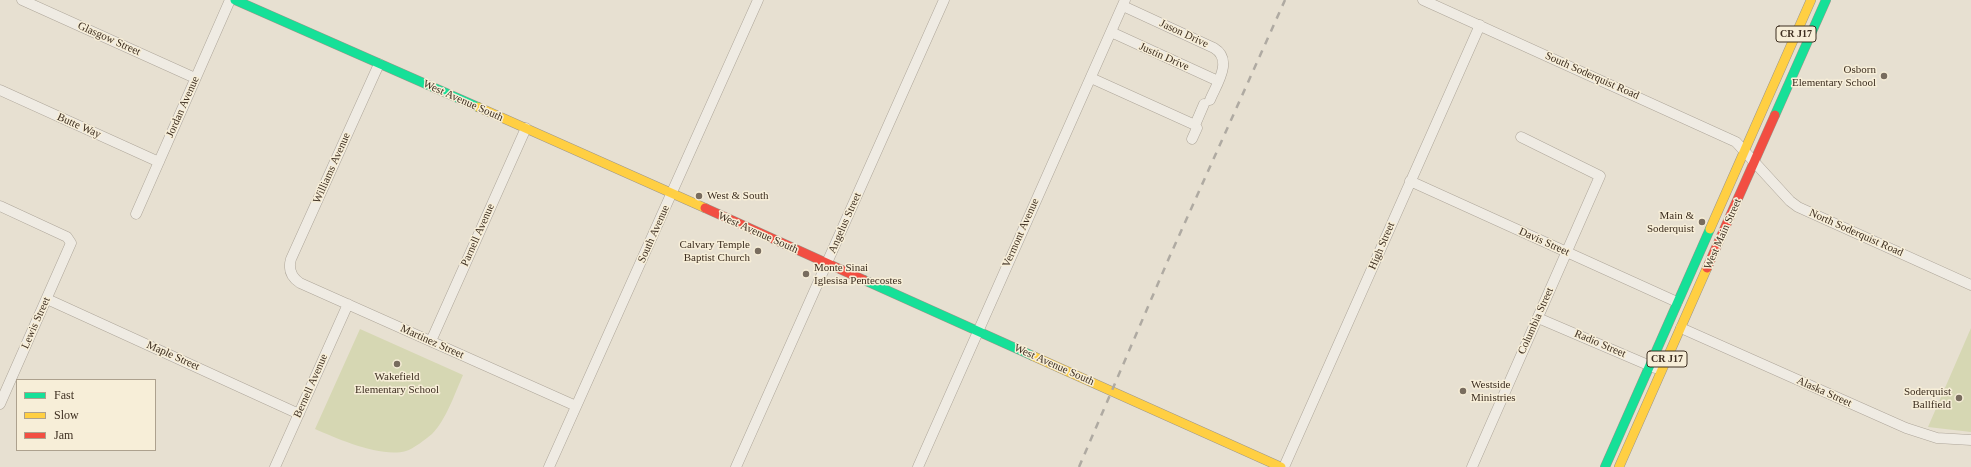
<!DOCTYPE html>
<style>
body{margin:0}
#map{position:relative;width:1971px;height:467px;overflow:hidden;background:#e7e0d1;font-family:"Times New Roman",serif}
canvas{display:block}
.legend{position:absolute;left:16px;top:379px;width:140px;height:72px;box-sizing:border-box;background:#f7eed8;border:1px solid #ada18e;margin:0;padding:5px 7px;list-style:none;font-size:12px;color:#3d2e20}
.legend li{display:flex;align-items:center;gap:8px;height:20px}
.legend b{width:20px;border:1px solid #ada18e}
</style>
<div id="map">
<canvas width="1971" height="467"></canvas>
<ul class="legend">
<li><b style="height:5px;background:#16e098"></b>Fast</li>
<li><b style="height:5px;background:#ffcf43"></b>Slow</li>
<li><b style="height:5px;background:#f24e42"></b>Jam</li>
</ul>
</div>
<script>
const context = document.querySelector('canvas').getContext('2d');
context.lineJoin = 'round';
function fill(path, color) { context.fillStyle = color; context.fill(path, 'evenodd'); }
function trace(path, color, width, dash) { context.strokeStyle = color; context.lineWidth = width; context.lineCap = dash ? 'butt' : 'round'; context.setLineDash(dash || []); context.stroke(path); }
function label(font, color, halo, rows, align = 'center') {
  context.font = font + ' "Times New Roman",serif'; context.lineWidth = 3; context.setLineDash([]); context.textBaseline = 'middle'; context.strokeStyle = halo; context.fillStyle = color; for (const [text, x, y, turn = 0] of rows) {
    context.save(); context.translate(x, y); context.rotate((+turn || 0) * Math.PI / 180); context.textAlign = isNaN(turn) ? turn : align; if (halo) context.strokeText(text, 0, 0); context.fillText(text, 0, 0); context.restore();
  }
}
fill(new Path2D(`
 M1971 328V432L1928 427Z
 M360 329 463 375C455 393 446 420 432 434 426 439 413 449 406 451 381 458 338 439 315 429Z`), '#d6d7b3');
const street = new Path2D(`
 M22 0 195 78
 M1423 0 1736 142 1790 201 1798 207 1971 285
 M1123 6 1214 48C1234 60 1216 85 1210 100
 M1111 32 1218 81
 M379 64 291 259C288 269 291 277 300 283L576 406
 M1091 78 1195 125 1197 128 1192 139
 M0 90 159 162
 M1195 125 1204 104
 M1410 181 1677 302
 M0 206 67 237 71 243 0 404
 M136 214 230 0
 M47 299 299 414
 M1538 318 1655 368
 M1681 328 1906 428 1937 438 1971 440
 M431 341 526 128
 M275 467 348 304
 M549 467 758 0
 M736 467 944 0
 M918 467 1125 0
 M1284 467 1480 25
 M1472 467 1600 176 1521 137`);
const fast = new Path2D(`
 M235 0 478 107
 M1775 115 1826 0
 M864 280 1033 356
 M1605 467 1710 229`);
const slow = new Path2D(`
 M478 107 705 208
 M1710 229 1811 0
 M1033 356 1281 467
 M1619 467 1707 268`);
const jam = new Path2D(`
 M705 208 864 280
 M1707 268 1775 115`);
trace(street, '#ada599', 11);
trace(fast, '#9c958a', 10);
trace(slow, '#9c958a', 10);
trace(jam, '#9c958a', 10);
trace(street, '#efebe3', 10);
trace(fast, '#16e098', 9);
trace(slow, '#ffcf43', 9);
trace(jam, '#f24e42', 9);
trace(new Path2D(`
 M1079 467 1169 258 1285 0`), '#afaaa2', 2.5, [7, 7]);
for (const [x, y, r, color] of [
 [1884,76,4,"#786c5e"],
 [699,196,4,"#786c5e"],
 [1702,222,4,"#786c5e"],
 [758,251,4,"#786c5e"],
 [806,274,4,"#786c5e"],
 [397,364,4,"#786c5e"],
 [1463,391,4,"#786c5e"],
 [1959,398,4,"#786c5e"]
]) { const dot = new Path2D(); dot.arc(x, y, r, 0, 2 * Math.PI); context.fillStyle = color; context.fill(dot); trace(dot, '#f7eed8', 1.5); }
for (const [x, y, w] of [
 [1796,34,40],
 [1667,359,40]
]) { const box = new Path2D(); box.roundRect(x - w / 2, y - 8, w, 16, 3); context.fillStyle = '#f7eed8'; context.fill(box); trace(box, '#3d2e20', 1); }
label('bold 10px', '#3d2e20', null, [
 ["CR J17",1796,34],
 ["CR J17",1667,359]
]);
label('11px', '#3d2e20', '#f7eed8', [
 ["Jason Drive",1184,34,25],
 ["Glasgow Street",109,39,24],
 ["Justin Drive",1164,57,24],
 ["South Soderquist Road",1592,76,24],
 ["West Avenue South",463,101,24],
 ["Jordan Avenue",183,107,-66],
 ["Butte Way",79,126,24],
 ["Williams Avenue",332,168,-66],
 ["Angelus Street",845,223,-66],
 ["West Avenue South",758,233,24],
 ["Vermont Avenue",1021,233,-66],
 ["North Soderquist Road",1856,233,24],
 ["South Avenue",654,234,-66],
 ["West Main Street",1723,234,-66],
 ["Parnell Avenue",478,235,-66],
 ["Davis Street",1544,242,24],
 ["High Street",1382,246,-67],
 ["Columbia Street",1536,321,-66],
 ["Lewis Street",36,323,-66],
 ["Martinez Street",432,342,24],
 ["Radio Street",1600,344,23],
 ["Maple Street",173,356,24],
 ["West Avenue South",1054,365,24],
 ["Bernell Avenue",311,386,-66],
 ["Alaska Street",1824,392,24]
]);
label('11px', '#3d2e20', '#f7eed8', [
 ["Osborn",1876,70],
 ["Elementary School",1876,83],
 ["West & South",707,196,"left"],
 ["Main &",1694,216],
 ["Soderquist",1694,229],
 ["Calvary Temple",750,245],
 ["Baptist Church",750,258],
 ["Monte Sinai",814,268,"left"],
 ["Iglesisa Pentecostes",814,281,"left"],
 ["Wakefield",397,377,"center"],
 ["Elementary School",397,390,"center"],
 ["Westside",1471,385,"left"],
 ["Ministries",1471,398,"left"],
 ["Soderquist",1951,392],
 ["Ballfield",1951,405]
], 'right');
</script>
